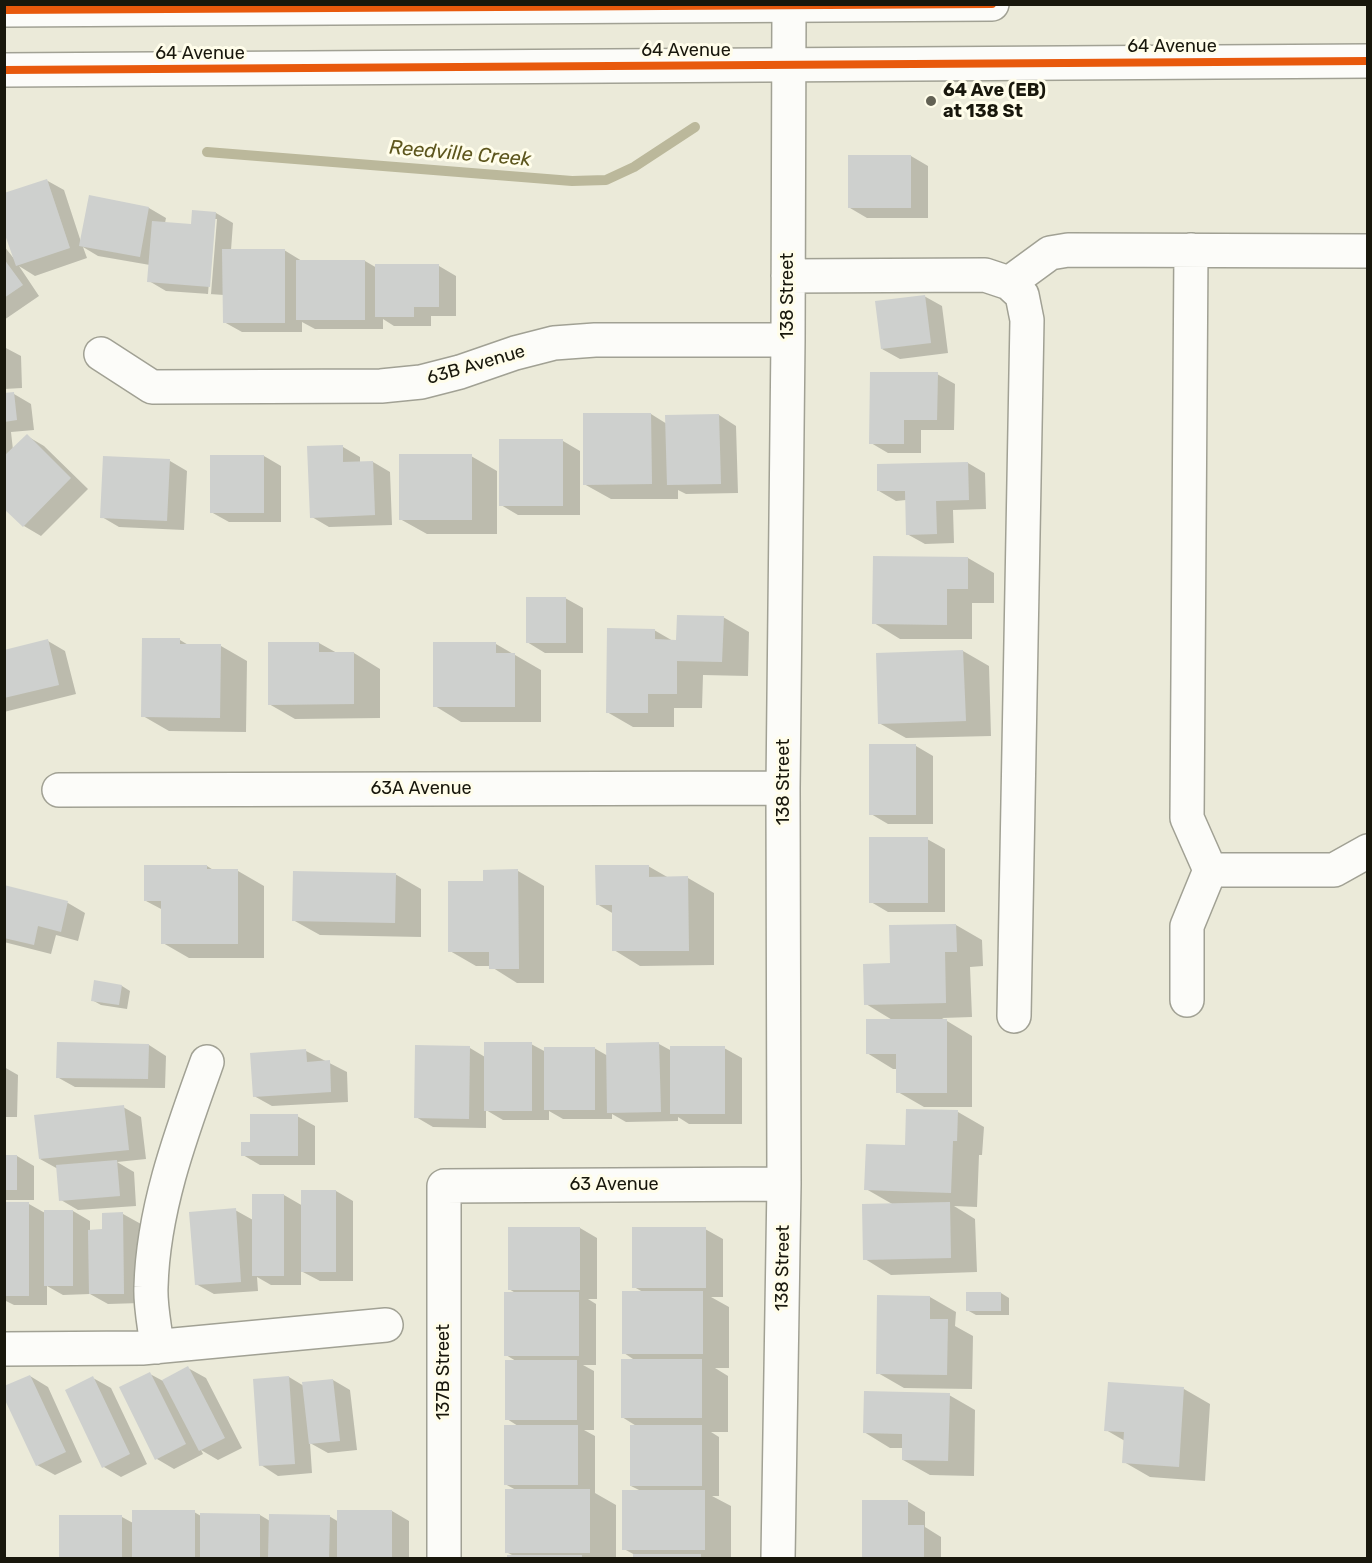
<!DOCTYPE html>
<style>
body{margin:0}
#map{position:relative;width:1372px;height:1563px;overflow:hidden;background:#ebead9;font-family:Rubik,sans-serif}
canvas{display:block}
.frame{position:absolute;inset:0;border:6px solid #18170c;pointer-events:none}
</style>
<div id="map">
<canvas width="1372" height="1563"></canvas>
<div class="frame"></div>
</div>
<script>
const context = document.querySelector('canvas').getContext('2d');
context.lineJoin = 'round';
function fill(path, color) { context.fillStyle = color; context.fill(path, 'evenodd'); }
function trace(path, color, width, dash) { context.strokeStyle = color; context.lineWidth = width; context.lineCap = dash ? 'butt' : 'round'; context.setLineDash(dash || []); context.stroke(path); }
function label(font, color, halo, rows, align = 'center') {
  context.font = font + ' Rubik,sans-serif'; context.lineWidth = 6; context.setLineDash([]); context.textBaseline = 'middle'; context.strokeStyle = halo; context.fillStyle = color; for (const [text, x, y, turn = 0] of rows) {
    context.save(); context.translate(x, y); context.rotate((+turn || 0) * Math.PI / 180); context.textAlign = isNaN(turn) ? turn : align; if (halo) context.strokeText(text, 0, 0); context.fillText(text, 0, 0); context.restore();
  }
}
fill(new Path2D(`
 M850 156H911L928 166V218H867L850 208Z
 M46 180 64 190 81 242 90 197 149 208 166 218 165 223 192 225 216 213 233 223 231 250H284L302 261H365L377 268 439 266 456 276V316H431V326H394L383 319V329H315L302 322V332H242L224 322V295L166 291 149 281 150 265 98 256 83 247 87 258 35 276 19 266 39 296 4 320V246L15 260ZM214 219H217L211 294H208Z
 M924 296 942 306 948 353 900 359 882 349Z
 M4 347 21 356 22 388 4 389Z
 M937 374 955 384 954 430H921V453H888L871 443Z
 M14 394 31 404 34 430 11 432 13 450 27 436 44 446 88 489 41 536 24 526 4 507V395Z
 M651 414 667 424 719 415 736 426 738 493 686 494 678 490V499H611L584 484Z
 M563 441 580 451V515H518L501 505Z
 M343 447 360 457V463L373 462 390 472 392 525 329 527 312 517Z
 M264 456 281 466V522H229L211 512Z
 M471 456 497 471V534H427L400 519Z
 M170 461 187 471 184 530 119 527 102 517Z
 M968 463 985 473 986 509 953 510 954 543 925 544 907 534 906 500 896 501 879 491Z
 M968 558 994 573V603H972V639H900L874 623Z
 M565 598 583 608V653H545L527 642Z
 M723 617 749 632 748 676 703 675 702 708H674V727H633L607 712 654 630 673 641H678Z
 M180 640 190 646H221L247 661 246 732 169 731 143 716Z
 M48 641 65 651 76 694 4 712V651Z
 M319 643 337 653H354L380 669V718L295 719 269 704Z
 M496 644 541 670V722H461L435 706Z
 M963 651 989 666 991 736 906 738 879 723Z
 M871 746H916L933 756V824H888L871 814Z
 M927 839 945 849V912H888L871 902Z
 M207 866 215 871H238L264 886V958H189L163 943V910L146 901Z
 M648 866 669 878H688L714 893V965L640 966 614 950V914L597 904Z
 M518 871 544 886V983H517L490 966H476L450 951 484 883Z
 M395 874 421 889V937L320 935 293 920Z
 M4 887 68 903 85 913 78 941 56 935 51 954 4 942Z
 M956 925 982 940 983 966 970 967 972 1017 942 1018 972 1036V1107H924L898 1092V1069H893L867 1053 894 1021 866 1004 891 965Z
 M95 982 122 986 130 991 127 1009 101 1005 92 1000Z
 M531 1044 546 1052 594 1048 608 1056V1045L659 1044 672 1051 724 1048 742 1058V1124H689L678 1117V1121L626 1122 612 1114V1119H563L549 1111V1120H503L486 1110V1128L433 1127 416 1117 470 1048 485 1057Z
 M149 1045 166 1056 165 1088 75 1087 57 1077Z
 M306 1051 347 1072 348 1102 272 1106 254 1096Z
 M4 1067 18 1075 17 1117H4Z
 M123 1107 141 1117 146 1159 117 1162 134 1172 136 1206 78 1210 61 1200 58 1169 40 1159Z
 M958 1112 984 1127 982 1155H979L977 1207 954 1206 975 1219 977 1272 891 1275 865 1259 894 1205 866 1189 906 1147Z
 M297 1116 315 1126V1165H260L243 1155 251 1144Z
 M4 1156H17L34 1166V1200H4Z
 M336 1191 353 1201V1281H320L301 1271V1285H271L257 1277 258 1291 214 1294 196 1284 235 1210 253 1220 284 1195 303 1206Z
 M4 1204H29L45 1213 73 1211 90 1221V1231H104V1214H123L141 1224V1303L108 1304 90 1294 63 1295 47 1286V1305H14L4 1300Z
 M580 1228 597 1238V1299H588L596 1304V1365H583L594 1371V1430H584L595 1436V1493L616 1505V1558H509V1556H514L506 1552 516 1490 505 1484 518 1426 507 1419 516 1361 506 1355 517 1294 509 1289Z
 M705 1229 723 1239V1297H711L729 1307V1368H715L728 1376V1432H711L719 1437V1496H712L731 1506V1558H635V1555L624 1549 641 1491 631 1486 638 1427 622 1417 636 1361 624 1353 643 1292 634 1287Z
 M1001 1293 1009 1298V1315H976L967 1310Z
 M930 1297 956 1312 955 1326 973 1336 972 1389 904 1388 878 1373Z
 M188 1368 206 1378 242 1448 218 1460 201 1450 203 1454 174 1469 157 1459 150 1374 163 1381Z
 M30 1376 48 1387 82 1462 55 1475 37 1465Z
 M289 1377 304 1386 333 1380 350 1390 357 1450 328 1453 310 1443 312 1473 278 1476 261 1465Z
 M93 1378 111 1388 147 1464 121 1477 104 1467Z
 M1184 1389 1210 1404 1205 1481 1150 1477 1124 1462 1125 1441 1106 1430Z
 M949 1395 975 1410 974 1476 930 1475 903 1460V1448H890L864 1432Z
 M863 1501H907L925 1512V1527L941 1537V1558H863Z
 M392 1511 409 1521V1558H61V1517H122L133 1523 194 1512 201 1516 260 1515 270 1521 329 1516 339 1522Z`), '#0003');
trace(new Path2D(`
 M207 152 572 181 606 180 634 167 695 127`), '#bbb89b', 10);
fill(new Path2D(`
 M848 155H911V208H848Z
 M47 179 70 248 16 266 4 232V193Z
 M89 195 149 207 140 257 79 246Z
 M192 210 216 212 210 287 147 282 152 221 191 224Z
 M222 249H285V323H223Z
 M4 259 23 285 4 298Z
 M296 260H365V320H296Z
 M375 264H439V307H414V317H375Z
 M925 295 931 343 881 349 875 301Z
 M870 372H938L937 420H904V444H869Z
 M14 392 17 420 4 422V393Z
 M583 413H651L652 484 583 485Z
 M719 414 721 484 667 485 665 415Z
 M27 434 71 478 23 527 4 509V456Z
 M499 439H563V506H499Z
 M343 445V462L373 461 375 515 310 518 307 446Z
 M399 454H472V520H399Z
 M210 455H264V513H210Z
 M103 456 170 459 167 521 100 518Z
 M968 462 969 500 936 501 937 534 906 535 905 491H877V464Z
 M873 556 968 557V589H947V625L872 624Z
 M526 597H566V643H526Z
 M677 615 724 616 722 662 677 661V694H648V713H606L607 628 655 629V639L676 640Z
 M142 638H180V644H221L220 718 141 717Z
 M48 639 59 685 4 698V650Z
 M268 642H319V652H354V704L268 705Z
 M433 642H496V653H515V707H433Z
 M963 650 966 721 878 724 876 653Z
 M869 744H916V815H869Z
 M869 837H928V903H869Z
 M144 865H207V869H238V944H161V901H144Z
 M595 865H649V877L688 876 689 951H612V905H596Z
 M518 869 519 969H489V952H448V881H483V870Z
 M293 871 396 873 395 923 292 921Z
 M4 885 68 901 61 932 38 926 34 945 4 938Z
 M956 924 957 952H945L946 1003 864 1005 863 964 890 963 889 925Z
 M94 980 122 985 119 1005 91 1001Z
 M866 1019H947V1093H896V1054H866Z
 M57 1042 149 1044 148 1079 56 1078Z
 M484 1042H532V1111H484Z
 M659 1042 661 1112 607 1113 606 1043Z
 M415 1045 470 1046 469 1119 414 1118Z
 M670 1046H725V1114H670Z
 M544 1047H595V1110H544Z
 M306 1049 307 1062 330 1060 331 1092 253 1097 250 1053Z
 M124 1105 129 1150 39 1159 34 1115Z
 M906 1109 958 1110 957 1141H953L951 1193 864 1190 866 1144 905 1145Z
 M250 1114H298V1156H241V1142H250Z
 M4 1155H17V1190H4Z
 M117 1160 120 1196 59 1201 56 1165Z
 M301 1190H336V1272H301Z
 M252 1194H284V1276H252Z
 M4 1202H29V1296H4Z
 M950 1202 951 1258 863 1260 862 1204Z
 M236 1208 241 1282 195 1285 189 1212Z
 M44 1210H73V1286H44Z
 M123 1212 124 1294H89L88 1230 102 1229V1213Z
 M508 1227H580V1290H508Z
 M632 1227H706V1288H632Z
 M622 1291H703V1354H622Z
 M504 1292H579V1356H504Z
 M966 1292H1001V1311H966Z
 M877 1295 930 1296V1319H948L947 1375 876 1374Z
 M621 1359H702V1418H621Z
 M505 1360H577V1420H505Z
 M188 1366 225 1438 199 1451 162 1380Z
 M150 1372 186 1444 155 1460 119 1387Z
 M30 1375 66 1452 36 1466 4 1398V1386Z
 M93 1376 130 1454 102 1468 65 1390Z
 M289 1376 295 1464 259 1466 253 1379Z
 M333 1379 340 1441 309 1444 302 1382Z
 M1108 1382 1184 1387 1179 1467 1122 1463 1124 1432 1104 1431Z
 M864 1391 950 1393 948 1461 902 1460V1434L863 1433Z
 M504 1425H578V1485H504Z
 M630 1425H702V1486H630Z
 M505 1489H590V1553H505Z
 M622 1490H705V1550H622Z
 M862 1500H908V1525H924V1558H862Z
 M132 1510H195V1558H132Z
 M337 1510H392V1558H337Z
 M200 1513 260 1514V1558H200Z
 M269 1514 330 1515 329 1558H268Z
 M59 1515H122V1558H59Z
 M633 1554H701V1558H633Z
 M507 1555H582V1558H507Z`), '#ced0ce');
const minor = new Path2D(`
 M788 276 985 275 1009 283 1022 295 1027 320 1014 1016
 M1009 283 1050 253 1068 250 1368 251
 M101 354 152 387 381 386 421 382 460 372 515 353 554 343 595 340H788
 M59 790 783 788
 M1210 870H1334L1368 851
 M1187 1000V926L1210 870 1187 818 1191 250
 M157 1347C155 1327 150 1306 151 1287 153 1209 181 1134 207 1062
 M4 1349 142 1348 386 1325
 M444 1558V1186L784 1184
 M778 1558 784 1184 783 788 788 340 789 4`);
const major = new Path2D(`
 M4 10 992 4
 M4 70 1368 61`);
trace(minor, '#a1a194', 36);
trace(major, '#a1a194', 36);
trace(minor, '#fcfcf9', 33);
trace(major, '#fcfcf9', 33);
trace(new Path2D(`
 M4 10 992 4
 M4 70 1368 61`), '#e8590c', 8);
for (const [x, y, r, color] of [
 [931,101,6,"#626154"]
]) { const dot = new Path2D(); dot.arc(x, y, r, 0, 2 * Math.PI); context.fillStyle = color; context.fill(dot); trace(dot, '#fffdea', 2); }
label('18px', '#18170c', '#fffdea', [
 ["64 Avenue",1172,47],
 ["64 Avenue",686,51],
 ["64 Avenue",200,54],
 ["138 Street",788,296,-90],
 ["63B Avenue",476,365,-16],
 ["138 Street",784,782,-90],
 ["63A Avenue",421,789],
 ["63 Avenue",614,1185],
 ["138 Street",783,1268,-89],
 ["137B Street",444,1372,-90]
]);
label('bold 18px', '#18170c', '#fffdea', [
 ["64 Ave (EB)",943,91],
 ["at 138 St",943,112]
], 'left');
label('italic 20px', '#5d561d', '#fffdea', [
 ["Reedville Creek",460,154,5]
]);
</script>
